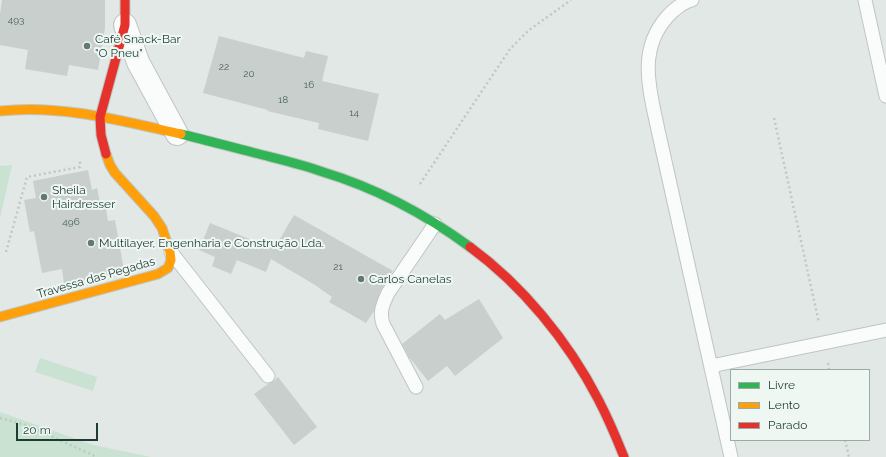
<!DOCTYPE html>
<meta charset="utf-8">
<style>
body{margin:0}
#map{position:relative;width:886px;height:457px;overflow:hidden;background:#e1e8e5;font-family:Raleway,sans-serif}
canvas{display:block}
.legend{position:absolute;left:730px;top:369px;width:140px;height:72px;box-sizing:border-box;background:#eff7f3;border:1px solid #9baca7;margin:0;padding:5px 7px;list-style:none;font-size:12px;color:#1e3c34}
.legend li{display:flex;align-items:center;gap:8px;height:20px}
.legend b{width:20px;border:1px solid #9baca7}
.scale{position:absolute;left:16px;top:423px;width:82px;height:18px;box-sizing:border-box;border:2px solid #1e3c34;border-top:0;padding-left:5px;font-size:12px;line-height:14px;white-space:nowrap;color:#1e3c34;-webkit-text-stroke:3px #eff7f3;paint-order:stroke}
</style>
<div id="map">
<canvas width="886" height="457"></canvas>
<ul class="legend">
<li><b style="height:5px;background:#30b455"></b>Livre</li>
<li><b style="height:5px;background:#ff9f0a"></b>Lento</li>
<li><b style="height:5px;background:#e5322d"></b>Parado</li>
</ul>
<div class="scale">20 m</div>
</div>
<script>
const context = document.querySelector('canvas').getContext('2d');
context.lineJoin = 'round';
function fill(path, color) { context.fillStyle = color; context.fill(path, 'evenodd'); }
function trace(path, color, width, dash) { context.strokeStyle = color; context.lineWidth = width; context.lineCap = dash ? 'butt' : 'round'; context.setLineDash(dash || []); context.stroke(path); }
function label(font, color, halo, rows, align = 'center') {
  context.font = font + ' Raleway,sans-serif'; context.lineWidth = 4; context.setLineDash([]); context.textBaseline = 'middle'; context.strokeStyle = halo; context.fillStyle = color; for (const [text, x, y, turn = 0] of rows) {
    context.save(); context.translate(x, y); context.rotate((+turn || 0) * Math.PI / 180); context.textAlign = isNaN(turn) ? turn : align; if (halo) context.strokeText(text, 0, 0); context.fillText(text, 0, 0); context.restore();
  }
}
fill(new Path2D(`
 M12 165 0 218V166Z
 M40 358 97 377 93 391 35 372Z
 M0 412 93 445 151 457H0Z`), '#c9e2d1');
fill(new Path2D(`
 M2 0H105V28L98 70 69 65 67 76 25 69 28 50 0 45V14Z
 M219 36 304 58 306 51 328 56 322 81 379 94 368 141 318 129 319 123 267 111 268 110 203 93Z
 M88 170 92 190 97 188 100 203 105 202 108 221 115 220 124 270 101 277 64 284 62 269 42 273 34 231 30 232 24 200 36 198 33 181Z
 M294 215 393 271 381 290 374 311 366 323 329 302 332 297 315 285 271 259 266 272 237 260 231 274 212 266 215 257 199 250 210 223 274 249Z
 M479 299 503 338 455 376 447 366 428 381 409 357 402 344 440 314 445 320Z
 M278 377 317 427 294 445 254 394 268 384 273 382Z`), '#c8cfcc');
const lane = new Path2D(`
 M692 0C683 2 673 10 667 17 637 51 650 91 658 130L731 457
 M865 0 886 96
 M171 252 268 376
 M711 366 886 330
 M416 387 383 324C379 312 383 304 388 293L435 224`);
const street = new Path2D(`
 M125 25 138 62 177 134`);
const fast = new Path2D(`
 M181 134C206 140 231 147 255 153 278 159 301 164 323 172 376 188 425 214 470 247`);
const slow = new Path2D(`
 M0 111C61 104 122 121 181 134
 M0 317 158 274 168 268 171 260 170 252 162 228 154 216 115 173 110 165 106 154`);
const jam = new Path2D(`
 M106 154 101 135 100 117 125 25V0
 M470 247C522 285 568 341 598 399 608 418 616 437 624 457`);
trace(lane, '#bec5c2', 15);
trace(street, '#bec5c2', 24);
trace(fast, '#bdc5c2', 11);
trace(slow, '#bdc5c2', 11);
trace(jam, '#bdc5c2', 11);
trace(new Path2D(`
 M774 118 819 323
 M420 184 510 49 529 30 571 0
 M6 252 27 177 80 167V160
 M828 363 829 370
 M0 418 26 425 97 457
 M845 440 849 457`), '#bfc8c6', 2.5, [2, 3]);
trace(lane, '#fafcfb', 13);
trace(street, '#fafcfb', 22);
trace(fast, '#30b455', 9);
trace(slow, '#ff9f0a', 9);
trace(jam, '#e5322d', 9);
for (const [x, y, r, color] of [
 [87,46,4,"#627872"],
 [44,197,4,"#627872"],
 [91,243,4,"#627872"],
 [361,279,4,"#627872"]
]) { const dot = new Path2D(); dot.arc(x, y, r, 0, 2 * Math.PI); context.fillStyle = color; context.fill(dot); trace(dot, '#eff7f3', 1.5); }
label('10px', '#49625b', null, [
 ["493",16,20],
 ["22",224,67],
 ["20",249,74],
 ["16",309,85],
 ["18",283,100],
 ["14",354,113],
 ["496",71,222],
 ["21",338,267]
]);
label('12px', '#1e3c34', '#eff7f3', [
 ["Café Snack-Bar",95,39],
 ["\"O Pneu\"",95,53],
 ["Sheila",52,190],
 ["Hairdresser",52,204],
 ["Multilayer, Engenharia e Construção Lda.",99,243],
 ["Carlos Canelas",369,279]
], 'left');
label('12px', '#1e3c34', '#eff7f3', [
 ["Travessa das Pegadas",96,278,-16]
]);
</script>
